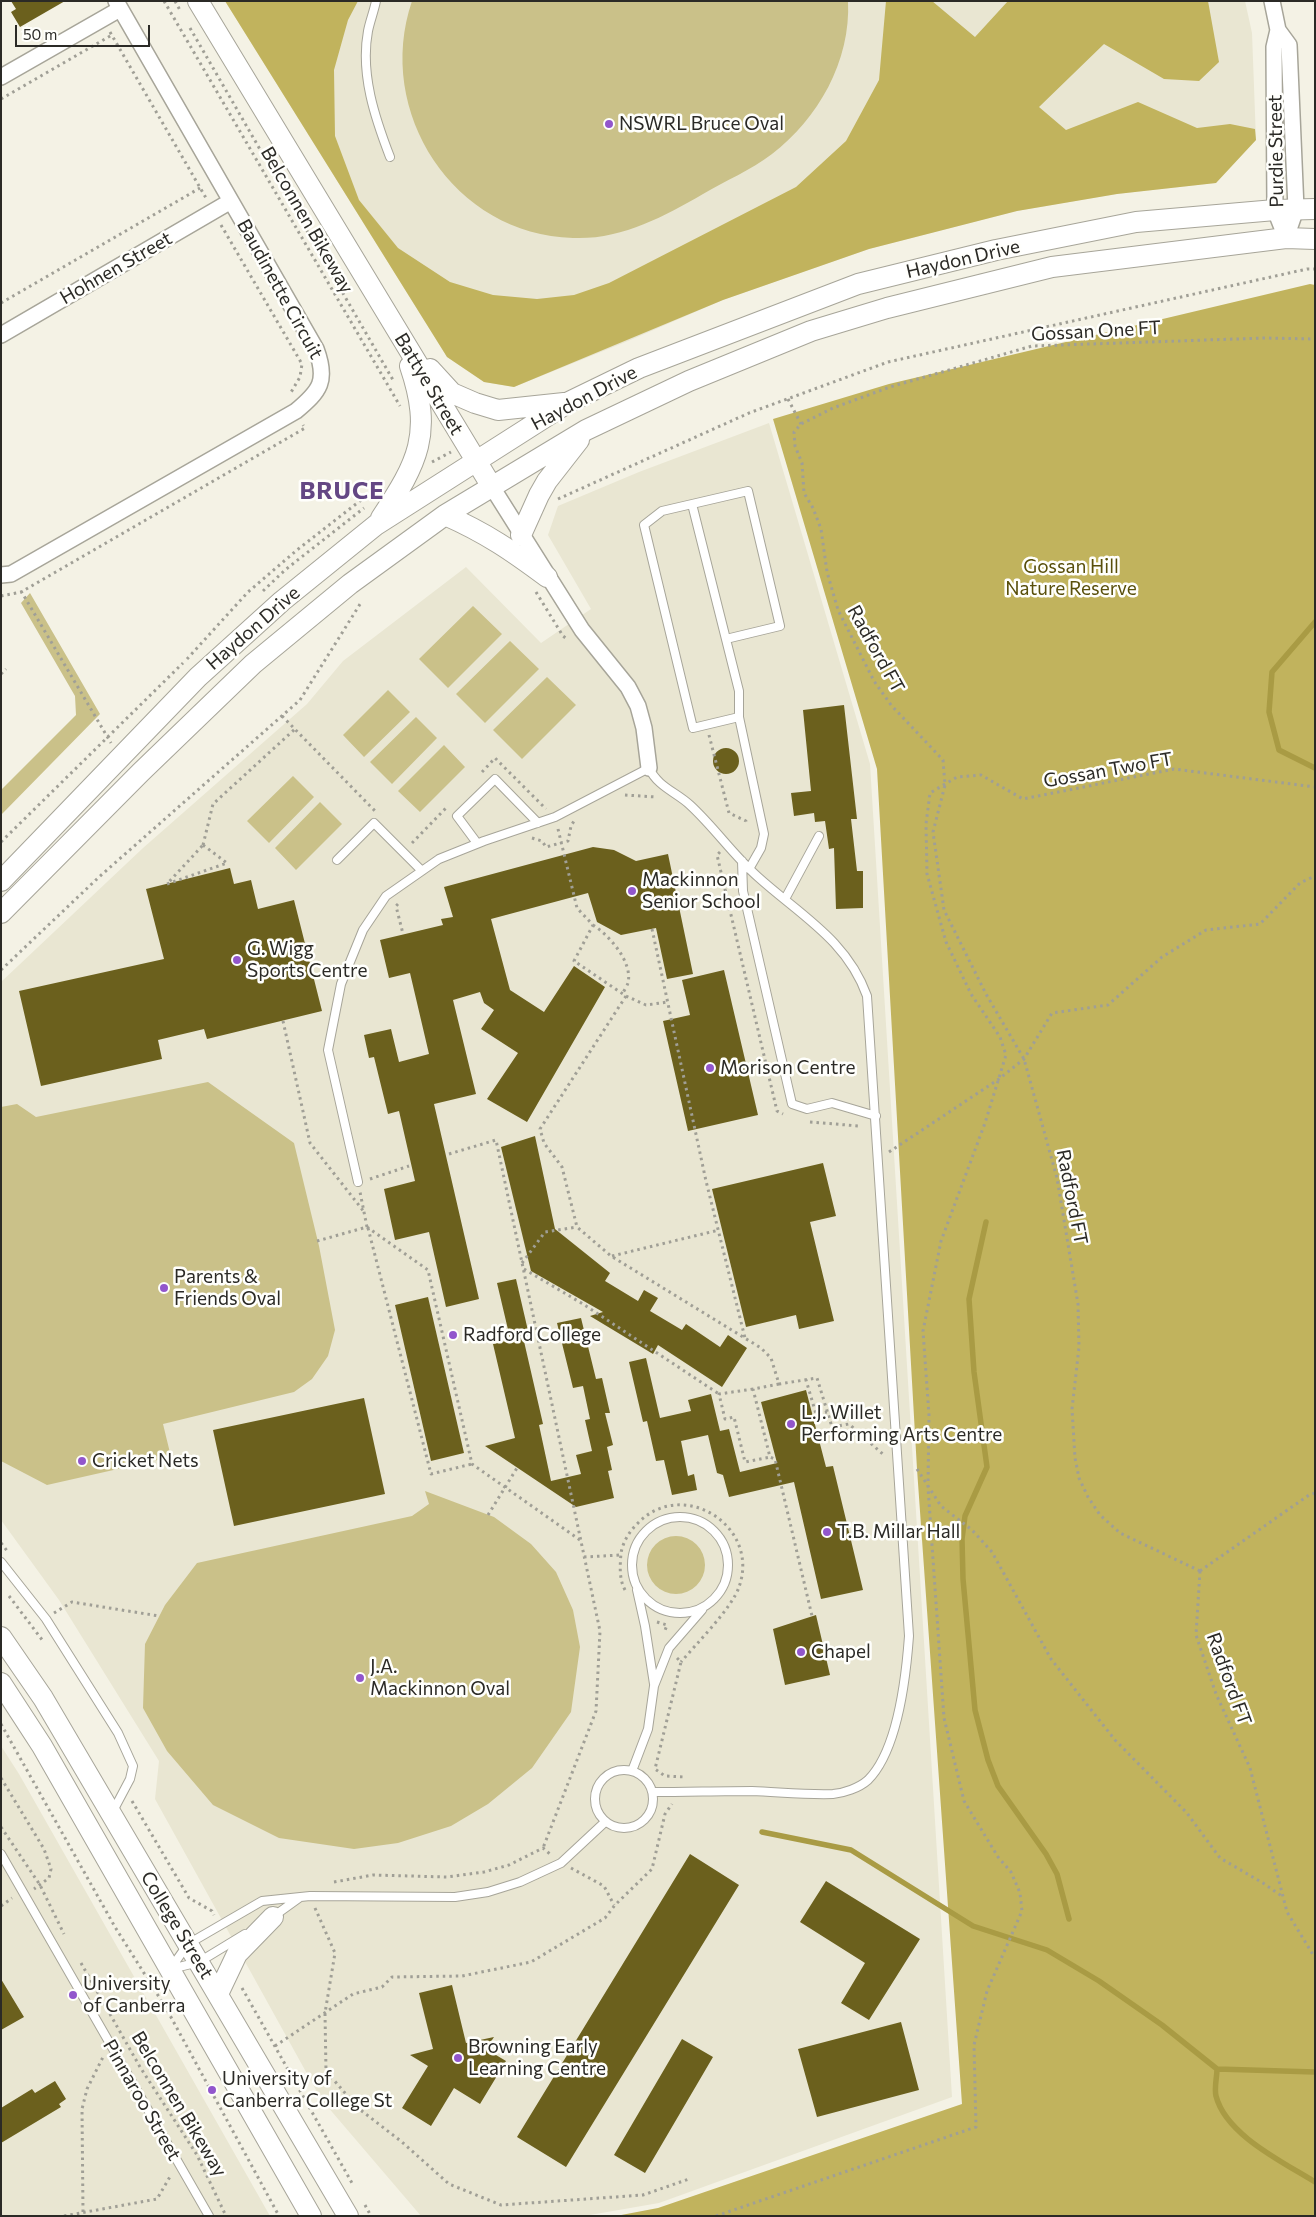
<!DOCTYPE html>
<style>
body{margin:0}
#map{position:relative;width:1316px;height:2217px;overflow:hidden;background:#f4f2e5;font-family:Commissioner,sans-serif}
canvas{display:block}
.frame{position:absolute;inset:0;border:2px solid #2b2a26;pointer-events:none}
.scale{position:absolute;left:15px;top:25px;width:135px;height:22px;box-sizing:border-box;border:2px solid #2b2a26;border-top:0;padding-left:6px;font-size:15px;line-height:18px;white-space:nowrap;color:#2b2a26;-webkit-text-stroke:4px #fffffc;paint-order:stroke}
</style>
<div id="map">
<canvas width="1316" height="2217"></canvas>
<div class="frame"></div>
<div class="scale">50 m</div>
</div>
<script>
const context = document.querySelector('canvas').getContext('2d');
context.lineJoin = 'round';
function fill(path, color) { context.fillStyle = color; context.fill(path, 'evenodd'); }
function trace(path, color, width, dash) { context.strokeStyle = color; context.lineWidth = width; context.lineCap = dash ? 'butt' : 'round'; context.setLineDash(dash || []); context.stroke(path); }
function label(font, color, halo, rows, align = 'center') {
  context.font = font + ' Commissioner,sans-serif'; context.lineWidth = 5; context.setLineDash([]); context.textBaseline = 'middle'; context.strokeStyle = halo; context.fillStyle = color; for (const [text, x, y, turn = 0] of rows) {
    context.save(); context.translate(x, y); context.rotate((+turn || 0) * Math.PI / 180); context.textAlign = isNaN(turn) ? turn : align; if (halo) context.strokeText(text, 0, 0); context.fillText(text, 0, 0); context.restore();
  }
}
fill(new Path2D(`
 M225 1H1245L1252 33 1256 140 1216 183 1117 194 1017 211 869 249 723 300 628 341 514 387 484 382 447 357Z
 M769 423 870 764 952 2097 659 2203 584 2216H421L321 2099 155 1799 159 1761 59 1600 1 1520V982L143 848 307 704 343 661 466 567 541 643 591 609 548 535 558 506 639 472Z
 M1 1746 19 1774 270 2216H1Z`), '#e9e6d2');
fill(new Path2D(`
 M412 1H848C851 61 818 119 772 154 751 170 725 181 703 194 663 217 621 240 573 238 454 235 374 112 412 1Z
 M30 593 100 714 1 815V790L76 715 75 696 21 603Z
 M473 606 502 634 448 688 419 659Z
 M510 641 539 669 485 723 456 694Z
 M547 677 576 705 522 759 493 730Z
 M388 690 410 712 364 757 343 735Z
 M416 717 437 738 392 784 370 762Z
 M444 745 465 767 420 812 398 791Z
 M293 776 314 797 269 843 247 821Z
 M320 802 342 824 296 870 275 848Z
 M208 1082 294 1143 319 1246 335 1330 328 1356 312 1379 294 1392 163 1424 171 1457 47 1485 1 1461V1107L17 1104 36 1117Z
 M425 1491 494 1517 531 1544 556 1572 573 1610 580 1647 571 1712 532 1768 488 1804 451 1826 398 1843 354 1849 279 1838 213 1805 167 1751 143 1708 145 1644 165 1605 197 1563 412 1516 429 1504Z
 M647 1565a29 29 0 1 1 58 0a29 29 0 1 1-58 0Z`), '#cac189');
fill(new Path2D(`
 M225 1H358L348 20 334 70 335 136 359 200 398 248 450 282 493 295 537 299 574 295 609 283 796 187 846 141 879 80 886 1H932L975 37 1008 1H1208L1219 62 1199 81 1164 79 1104 44 1039 107 1066 130 1138 102 1197 128 1230 124 1255 129 1256 140 1216 183 1117 194 1017 211 869 249 723 300 514 387 484 382 447 357Z
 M1310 284 1315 285V2216H616L658 2208 962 2104 917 1469 877 769 773 419 889 384Z`), '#c1b35d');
trace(new Path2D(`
 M1315 622 1272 672 1269 712 1279 750 1315 768
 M986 1222 969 1299 974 1372 987 1467 965 1516 962 1539 963 1579 975 1710 988 1760 998 1786 1046 1854 1057 1874 1069 1919
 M762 1832 851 1850 973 1926 1047 1950 1099 1981 1162 2025 1217 2069 1315 2072
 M1217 2069C1217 2077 1214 2088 1216 2096 1226 2135 1283 2162 1315 2182`), '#a99b44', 5.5);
fill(new Path2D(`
 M11 1H65L20 27 11 12 16 9Z
 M844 705 857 819H851L857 871H863V908L836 909 834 848 829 849 825 821 815 822 814 813 794 816 791 793 811 791 803 710Z
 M713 761a13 13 0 1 1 26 0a13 13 0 1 1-26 0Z
 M593 847 614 850 636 861 668 854 693 974 667 979 656 928 621 935 597 922 588 893 491 919 510 990 544 1012 574 966 605 987 527 1122 487 1099 518 1053 481 1029 494 1010 484 1003 480 992 453 1000 476 1094 434 1104 479 1299 446 1307 429 1232 395 1240 384 1189 415 1181 399 1111 388 1114 374 1057 369 1058 364 1035 391 1029 399 1062 429 1054 410 973 389 978 380 940 443 925 441 919 453 917 444 887Z
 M230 868 234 884 251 880 258 909 294 900 322 1011 207 1039 204 1029 158 1040 162 1059 41 1086 19 991 164 959 146 889Z
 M724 970 758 1115 688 1131 663 1021 690 1015 682 980Z
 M535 1136 555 1229 610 1273 605 1281 638 1301 644 1290 658 1298 650 1311 682 1330 686 1324 720 1347 728 1335 747 1348 722 1387 658 1345 653 1354 590 1316 603 1312 531 1271 501 1147Z
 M823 1163 836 1216 810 1222 834 1321 799 1329 796 1315 746 1327 712 1189Z
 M516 1279 529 1335 510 1338 497 1283Z
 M428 1297 464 1453 431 1461 395 1305Z
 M581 1318 596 1379 602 1378 610 1413H605L613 1445 607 1447 612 1470 608 1471 614 1498 576 1507 485 1446 515 1438 493 1344 523 1337 543 1424 539 1425 551 1481 581 1474 576 1455 592 1451 585 1420 590 1419 583 1386 573 1388 557 1323Z
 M646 1358 660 1418 691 1411 688 1400 711 1394 720 1431 729 1429 740 1472 777 1463 761 1402 806 1390 826 1467 833 1466 863 1590 821 1599 794 1482 729 1497 723 1475 717 1473 708 1435 681 1441 688 1476 694 1474 697 1490 672 1495 664 1460 656 1461 647 1421 643 1422 629 1362Z
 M364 1398 385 1494 234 1526 213 1430Z
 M816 1615 830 1675 785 1685 773 1629Z
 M690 1854 739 1885 566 2167 517 2137Z
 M826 1881 920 1939 869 2020 841 2003 865 1963 800 1922Z
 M1 1979 24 2017 1 2030Z
 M452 1985 466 2043 494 2037 486 2049 506 2061 480 2104 454 2088 431 2126 402 2108 428 2066 410 2055 433 2049 419 1993Z
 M901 2022 919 2090 817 2117 798 2049Z
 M682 2039 713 2057 645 2173 614 2155Z
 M55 2081 66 2099 59 2104 61 2107 1 2143V2108L32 2089 35 2093Z`), '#6b601d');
const lane = new Path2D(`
 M376 1C374 11 370 21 368 31 360 74 375 118 390 157
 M692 504 739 691V717L764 834 761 848 749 869
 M726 639 780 626 748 491 662 511 644 525 693 728 739 717
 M477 843 457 816 495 779 538 823
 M337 860 374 823 422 871
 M742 861 743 891 792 1104 807 1109 832 1103 876 1116
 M785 899 819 836
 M358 1182 328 1050 341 984 363 930 386 896 439 859 484 841 555 817 649 768C658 787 676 792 690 805 715 828 733 855 758 877 800 915 847 940 867 996L909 1636C906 1677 898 1750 868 1780 859 1788 844 1793 833 1794 806 1795 779 1792 752 1791 719 1791 686 1792 653 1792
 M632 1565a48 48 0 1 1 96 0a48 48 0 1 1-96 0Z
 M1 1562 46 1619 118 1733 133 1766 130 1779 112 1813
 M637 1590 645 1626 654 1684
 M595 1799a29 29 0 1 1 58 0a29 29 0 1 1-58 0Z
 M632 1771 648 1729 654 1686 669 1648 702 1610
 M1 1854 209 2216
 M274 1916 299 1898
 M171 1968 188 1944 262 1901 310 1896 455 1897 488 1892 520 1882 561 1863 605 1822
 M171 1969 199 1962 245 1934`);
const street = new Path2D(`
 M1272 1 1278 30 1289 45 1296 209 1286 238
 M1278 30 1274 47 1275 210 1286 238
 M1 77 120 9
 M1 335 231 201
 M492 487 582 630 628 687 638 706 644 728 649 768
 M1 575 11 574 296 411C320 391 328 381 316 349L116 1`);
const secondary = new Path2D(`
 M198 1 492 487
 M430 369 452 393 475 403 498 410 564 403
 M445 515C486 533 512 551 547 577
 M381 518C418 462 433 434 410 366
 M521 535 539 495 547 481 579 440
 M1 881 198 677 282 601 376 525 569 402 639 368 858 284 996 250 1136 222 1275 210 1315 209
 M1 913 141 772 253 664 350 584 445 515 586 430 689 381 811 331 887 308 1052 267 1286 238 1315 239
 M1 1637 43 1698 348 2216
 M1 1683 42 1746 311 2216
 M218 1994 237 1954 273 1917`);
trace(lane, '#a7a599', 10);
trace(street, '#a7a599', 18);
trace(secondary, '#a7a599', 22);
trace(new Path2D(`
 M164 1 400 406
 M175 1 181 12
 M190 28 393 380
 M110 32 206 198
 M1 99 112 35
 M221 225 302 364 300 377 290 394
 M1 303 200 188
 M788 399 801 424
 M432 462 451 452
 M558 499 749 413 888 362 1307 269H1315
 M21 591 111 743
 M263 591 285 570 364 508
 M536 592 563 636 567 639
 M1 596 21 592 305 428 303 425
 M187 659 248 592 297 550 379 486
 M1 674 6 669
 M282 716 376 812
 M709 735 729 813 746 821 747 825
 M482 772 495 758 546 809
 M625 795 656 797
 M558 829 577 908 593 925 574 961 626 996 540 1129 544 1143 562 1167 577 1227 611 1256 761 1348 771 1358 779 1384 817 1378 832 1427 849 1424 885 1456
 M532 838 542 841 546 847 568 841 571 826 574 821
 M1 842 183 663
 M412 843 446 808
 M203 845 213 804 295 729
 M203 845 227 863 167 884Z
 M720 852 717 855 777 1111 783 1114
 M398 904 396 906 403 934
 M593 925C609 935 633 962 628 983 627 986 624 991 622 994
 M652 929 706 1181 745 1338
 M1 970 99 877 300 700 362 601
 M626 996 646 1005 668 1002
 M283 1021 310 1143 365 1213
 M810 1122 859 1126
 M889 1152 999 1079 1024 1059 1052 1013 1108 1005 1162 957 1206 930 1260 924 1300 883 1315 876
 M449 1154 496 1140 600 1631 596 1711 543 1848
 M370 1179 409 1166
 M367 1227 428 1270 472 1464 580 1540
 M368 1228 431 1474 472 1464
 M317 1241 367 1227 360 1192
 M612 1256 719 1230
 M522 1263 545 1232 577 1227
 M524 1269 583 1304 719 1394
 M805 1380H806L816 1414 827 1412
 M779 1384 753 1389 770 1457 775 1459 812 1616
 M753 1389 719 1394 725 1419 734 1417 745 1462 770 1457
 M917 1469 941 1506 972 1530 992 1552 1051 1659 1115 1740 1187 1813 1220 1858 1263 1883 1283 1897
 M488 1515 517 1468
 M1 1543 8 1552
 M584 1557 621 1555
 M1200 1571 1120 1533 1100 1515 1088 1497 1079 1478 1075 1458 1072 1409 1079 1347 1078 1304 1057 1178 1024 1059 986 994 944 910 933 832 945 785 943 760 891 705 874 681 838 610 827 572 821 529 813 508 804 493 802 463 795 446 794 432 801 424 833 408 890 387 1032 346 1265 338 1315 339
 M1200 1571 1196 1635 1216 1694 1250 1768 1287 1912 1315 1958
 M1200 1571 1309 1495 1315 1493
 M625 1590C619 1579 620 1566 621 1553 623 1542 629 1532 637 1524 682 1476 761 1526 739 1587 732 1608 696 1644 681 1662
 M9 1596 43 1641
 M54 1613 72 1602 159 1616
 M657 1622 667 1625 664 1633
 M677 1658 681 1662 655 1769 665 1776 685 1777
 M1 1724 115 1927 166 2008 279 2216
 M1 1778 44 1849 51 1869 49 1878 34 1889
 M132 1801 189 1898 212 1911 214 1915
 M1 1827 40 1885 64 1934
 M571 1868 604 1886 614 1905
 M334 1882 373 1875 447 1877 484 1872 509 1865 543 1848 551 1855
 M1 1906 12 1898
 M315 1908 335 1953 325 2013 326 2071 358 2108 402 2142 449 2184 501 2205 643 2195 689 2179
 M81 1963 140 2067 197 2155 226 2216
 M242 1988 352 2183
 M275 2046 353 1994 382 1987 392 1977 462 1976 531 1962 605 1918 615 1905 652 1869 665 1814 672 1804
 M365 2205 371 2216
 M83 2212 82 2109 87 2089 104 2055
 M64 2216 157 2199 171 2175
 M716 2216 976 2127 974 2045 987 1991 1022 1911 1020 1893 1011 1872 998 1857 964 1801 944 1718 928 1487 929 1415 923 1331 941 1241 985 1123 1006 1055 1000 1037 971 994 946 942 927 874 926 824 930 793 957 777 981 775 1023 799 1174 769 1315 787`), '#a09f96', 3, [2.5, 4]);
trace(lane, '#fff', 8);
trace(street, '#fff', 15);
trace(secondary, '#fff', 20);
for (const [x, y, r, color] of [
 [609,124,5,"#9256cc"],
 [632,891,5,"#9256cc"],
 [237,960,5,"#9256cc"],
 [710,1068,5,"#9256cc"],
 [164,1288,5,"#9256cc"],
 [453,1335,5,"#9256cc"],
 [791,1424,5,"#9256cc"],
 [82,1461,5,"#9256cc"],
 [827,1532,5,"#9256cc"],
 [801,1652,5,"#9256cc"],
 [360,1678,5,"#9256cc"],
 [73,1995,5,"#9256cc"],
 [458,2058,5,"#9256cc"],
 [212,2090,5,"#9256cc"]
]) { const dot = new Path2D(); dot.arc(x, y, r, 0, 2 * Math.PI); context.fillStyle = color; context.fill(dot); trace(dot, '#fffffc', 2); }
label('19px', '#2b2a26', '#fffffc', [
 ["NSWRL Bruce Oval",619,124],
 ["Mackinnon",642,880],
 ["Senior School",642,902],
 ["G. Wigg",247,949],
 ["Sports Centre",247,971],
 ["Morison Centre",720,1068],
 ["Parents &",174,1277],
 ["Friends Oval",174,1299],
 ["Radford College",463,1335],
 ["L.J. Willet",801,1413],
 ["Performing Arts Centre",801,1435],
 ["Cricket Nets",92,1461],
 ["T.B. Millar Hall",837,1532],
 ["Chapel",811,1652],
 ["J.A.",370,1667],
 ["Mackinnon Oval",370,1689],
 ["University",83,1984],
 ["of Canberra",83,2006],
 ["Browning Early",468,2047],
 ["Learning Centre",468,2069],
 ["University of",222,2079],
 ["Canberra College St",222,2101]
], 'left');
label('19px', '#2b2a26', '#fffffc', [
 ["Purdie Street",1276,151,-91],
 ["Belconnen Bikeway",307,220,60],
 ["Haydon Drive",963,259,-13],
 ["Hohnen Street",116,268,-30],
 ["Baudinette Circuit",280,289,61],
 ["Gossan One FT",1096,331,-3],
 ["Battye Street",429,384,59],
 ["Haydon Drive",584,398,-28],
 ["Haydon Drive",253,628,-41],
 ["Radford FT",876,649,61],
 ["Gossan Two FT",1108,770,-10],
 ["Radford FT",1072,1197,79],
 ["Radford FT",1229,1679,70],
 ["College Street",177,1925,59],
 ["Pinnaroo Street",142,2100,60],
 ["Belconnen Bikeway",179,2104,59]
]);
label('19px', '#594f0b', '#fffffc', [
 ["Gossan Hill",1071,567],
 ["Nature Reserve",1071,589]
]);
context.letterSpacing = '1px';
label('bold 24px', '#644784', '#fffffc', [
 ["BRUCE",342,491]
]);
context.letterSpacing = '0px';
</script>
